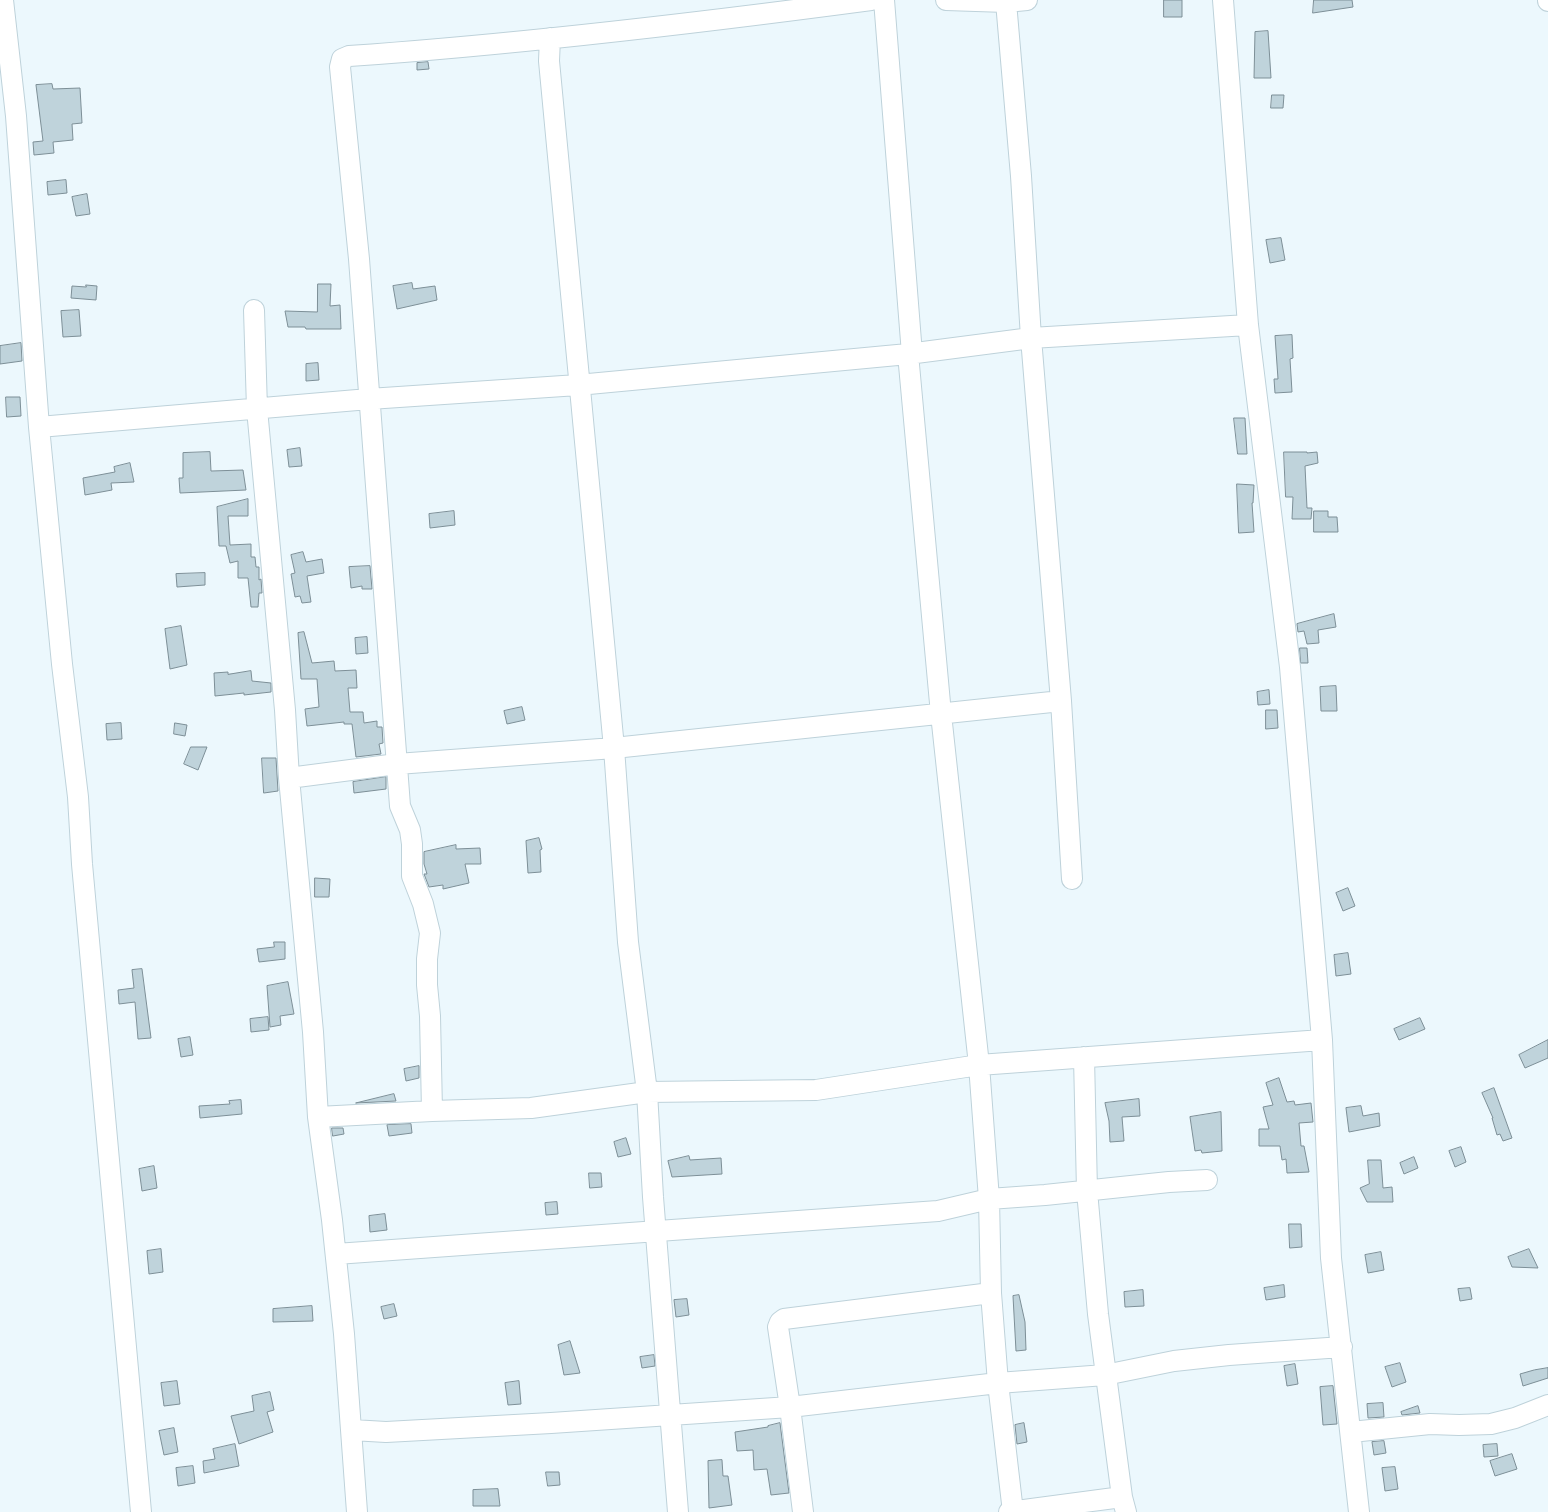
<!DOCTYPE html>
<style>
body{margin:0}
canvas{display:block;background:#ecf8fd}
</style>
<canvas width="1548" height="1512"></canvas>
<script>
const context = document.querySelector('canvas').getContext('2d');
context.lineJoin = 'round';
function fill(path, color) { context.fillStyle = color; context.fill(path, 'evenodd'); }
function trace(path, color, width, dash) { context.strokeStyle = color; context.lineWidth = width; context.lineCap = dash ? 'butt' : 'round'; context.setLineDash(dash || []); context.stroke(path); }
const building = new Path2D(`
 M1164 0H1182V17H1164Z
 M1314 0H1352L1353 7 1313 13Z
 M1268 31 1271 78H1254L1255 32Z
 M428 62 429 69 417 70V63Z
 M52 84 53 89 80 88 82 123 72 124 73 140 53 142 54 153 34 155 33 142 43 141 36 85Z
 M1272 95H1284L1283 108H1271Z
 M66 180 67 193 48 195 47 182Z
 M87 194 90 214 76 216 72 197Z
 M1281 238 1285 260 1270 263 1266 240Z
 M412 283 413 289 435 286 437 300 397 309 393 286Z
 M318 284H331L330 306 340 305 341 329H306L305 327H288L285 311 317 312Z
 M86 285 97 286 96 300 71 298 72 286 86 287Z
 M79 310 81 336 63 337 61 311Z
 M1292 335 1293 358 1290 359 1292 392 1275 393 1274 379H1278L1275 336Z
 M21 343 22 361 0 364V346Z
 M318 363 319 380 306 381V364Z
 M6 397H20L21 416 7 417Z
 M1234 418H1245L1247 454H1238Z
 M300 448 302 466 289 467 287 450Z
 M210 452 211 471 243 470 246 490 180 493 179 478H183V453Z
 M1284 452H1307V453L1317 452 1318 463 1305 466 1307 508H1312L1311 519H1292L1293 497H1286Z
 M130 463 134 482 111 483 112 490 85 495 83 478 115 472 114 467Z
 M1237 484 1254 485 1253 503H1252L1254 532 1239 533Z
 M248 499V516H228L230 545 251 544V557H255L256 567H259V580L261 579 262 593H259L258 607H251L248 578H238V561L230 563 226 546H219L217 507Z
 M454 511 455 525 430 528 429 514Z
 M1314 511H1328V517H1337L1338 532H1314Z
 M303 552 306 562 322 559 324 573 307 576 311 602 302 603 300 596 295 597 291 574 295 573 291 555Z
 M370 566 372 589H362V586L351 588 349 567Z
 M205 573V585L177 587 176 574Z
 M1334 614 1336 627 1318 630 1319 643 1307 644 1304 631 1298 632 1297 624Z
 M181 626 187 665 170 669 165 629Z
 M304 632 312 663 334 661 335 671 356 670 357 688H348L350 712H363L364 723 377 721V727H382L383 743 379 744 381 754 356 757 352 724H344V722L307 726 305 709 319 707 317 679H301L298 633Z
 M367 637 368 653 356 654 355 638Z
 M1300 648H1307L1308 663H1301Z
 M251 671 252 681 271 683V692L244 695V693L215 696 214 673 228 672V674Z
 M1336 686 1337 711H1321L1320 687Z
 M1269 690 1270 704 1258 705 1257 692Z
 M522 707 525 720 507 724 504 711Z
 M1266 710H1277L1278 728 1266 729Z
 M121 723 122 739 107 740 106 724Z
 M175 723 187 725 185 736 174 734Z
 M191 747H207L198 770 184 764Z
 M262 758H276L278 791 264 793Z
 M386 777V789L354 793 353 782Z
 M539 838 542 849 540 850 541 872 528 873 526 841Z
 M456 845V849L480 848 481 864H465L469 883 443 889V885L429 887 424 874H427L424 864V852Z
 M315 878 330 879 329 897H315Z
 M1348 888 1355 906 1343 911 1336 893Z
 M274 942H285V959L259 962 257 949 274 947Z
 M1348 953 1351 974 1336 976 1334 955Z
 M142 969 151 1038 138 1039 135 1002 119 1004 118 990 134 988 132 970Z
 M288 982 294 1014 280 1016 281 1025 270 1027 267 986Z
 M268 1017 269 1030 251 1032 250 1019Z
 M1420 1018 1425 1029 1399 1040 1394 1029Z
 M190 1037 193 1055 181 1057 178 1039Z
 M1548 1040V1058L1525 1068 1519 1055Z
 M419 1066V1078L406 1081 404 1069Z
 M1279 1078 1287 1102 1294 1101 1295 1105 1311 1103 1313 1122 1299 1123 1301 1146H1304L1309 1172 1287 1173 1286 1159 1282 1160 1280 1146H1259V1129H1269L1263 1107 1273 1105 1266 1083Z
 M1494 1088 1512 1138 1503 1141 1500 1134 1497 1135 1492 1118H1493L1482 1093Z
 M394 1094 396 1101 356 1103Z
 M1139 1099 1140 1116 1122 1117 1124 1141 1110 1142 1109 1121 1105 1103Z
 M241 1100 242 1114 200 1118 199 1106 230 1104 229 1101Z
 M1361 1106 1363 1116 1379 1113 1380 1126 1349 1132 1346 1108Z
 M1221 1112 1222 1151 1202 1153 1201 1150 1195 1151 1190 1117Z
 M411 1124 412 1133 389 1136 387 1125Z
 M332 1128H343L344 1134 333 1136Z
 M626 1138 631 1154 618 1157 614 1142Z
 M1461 1147 1466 1162 1455 1167 1449 1151Z
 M689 1156 690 1160 721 1158 722 1174 672 1177 668 1161Z
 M1414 1157 1418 1168 1404 1174 1400 1163Z
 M1368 1160H1381L1383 1188 1392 1187 1393 1202H1367L1360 1188 1369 1184Z
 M154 1166 157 1188 142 1191 139 1169Z
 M589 1173H601L602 1187 590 1188Z
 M557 1202 558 1214 546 1215 545 1203Z
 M385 1214 387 1230 370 1232 369 1216Z
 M1289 1224H1301L1302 1247 1290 1248Z
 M161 1249 163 1272 149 1274 147 1251Z
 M1529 1249 1538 1268 1512 1267 1508 1257Z
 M1381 1252 1384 1270 1368 1273 1365 1255Z
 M1284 1285 1285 1297 1266 1300 1264 1288Z
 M1470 1288 1472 1299 1460 1301 1458 1289Z
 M1143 1290 1144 1306 1125 1307 1124 1292Z
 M1019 1295 1025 1322 1026 1350 1016 1351 1013 1296Z
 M687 1299 689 1315 676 1317 674 1300Z
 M394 1304 397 1316 384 1319 381 1307Z
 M312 1306 313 1321 273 1322V1309Z
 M570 1341 580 1373 564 1375 558 1345Z
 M654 1355 655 1366 642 1368 640 1357Z
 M1400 1363 1406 1382 1392 1387 1385 1367Z
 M1295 1364 1298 1384 1287 1386 1284 1366Z
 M1548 1368V1378L1523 1386 1520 1374 1534 1370Z
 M177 1381 180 1404 164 1406 161 1383Z
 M519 1381 521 1404 508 1405 505 1383Z
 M1333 1386 1337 1424 1323 1425 1320 1387Z
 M270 1392 274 1410 267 1412 273 1432 239 1444 231 1416 254 1411 252 1396Z
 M1383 1403 1384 1417 1368 1418 1367 1404Z
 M1418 1406 1420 1413 1402 1415 1401 1412Z
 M780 1423 789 1493 771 1495 767 1469 754 1470 753 1450 737 1451 735 1432 768 1427V1426Z
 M1024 1423 1027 1442 1017 1444 1015 1425Z
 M174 1428 178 1452 164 1455 159 1431Z
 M1384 1441 1386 1453 1374 1455 1372 1442Z
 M235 1444 239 1466 204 1473 203 1461 215 1459 213 1449Z
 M1497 1444 1498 1456 1484 1457 1483 1445Z
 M1512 1454 1517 1469 1495 1476 1490 1461Z
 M722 1460 723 1476H728L732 1505 709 1508 708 1461Z
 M193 1466 195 1483 178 1486 176 1468Z
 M1395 1467 1398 1489 1385 1491 1382 1468Z
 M546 1472H559L560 1485 548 1486Z
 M498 1489 500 1506H473V1490Z`);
fill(building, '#bfd3db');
trace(building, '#7d8f97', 1);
const minor = new Path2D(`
 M3 0 16 116 39 427 62 664 78 797 82 864 141 1512
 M871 0C698 23 524 44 349 56L342 59 340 67 359 259 400 806 410 830 412 844V876L423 904 430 933 427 959V985L430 1016 432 1111 531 1108 647 1092 816 1090 979 1065 1322 1040
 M884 0 912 354
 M946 0 1006 2 1027 0
 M1223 0 1248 325 1290 667 1322 1040 1331 1258 1359 1512
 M1548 0V1
 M1006 2 1021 176 1031 338 1061 701
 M550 38 549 61 614 748 628 942 647 1092 653 1197 678 1512
 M254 310 257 409 285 710 289 778 313 1032 318 1117 332 1220 344 1334 357 1512
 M908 354 941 714 979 1065 989 1199 991 1293
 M39 427 369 399 578 385 908 354 1031 338 1248 325
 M289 778 397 764 614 748 1061 701 1072 879
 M1084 1057 1087 1191 1098 1314 1122 1497 1126 1512
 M318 1117 432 1111
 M336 1254 938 1211 989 1199 1045 1195 1169 1182 1207 1180
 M352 1430 386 1432 551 1423 790 1407 998 1383 1105 1375 1174 1361 1229 1355 1342 1347
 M1351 1432 1430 1424 1459 1425 1491 1424 1515 1418 1548 1405
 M803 1512 790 1407 778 1327 780 1322 784 1319 991 1293 998 1383 1013 1512
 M1009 1512 1122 1497`);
trace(minor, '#bed2da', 22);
trace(minor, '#fff', 20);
</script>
